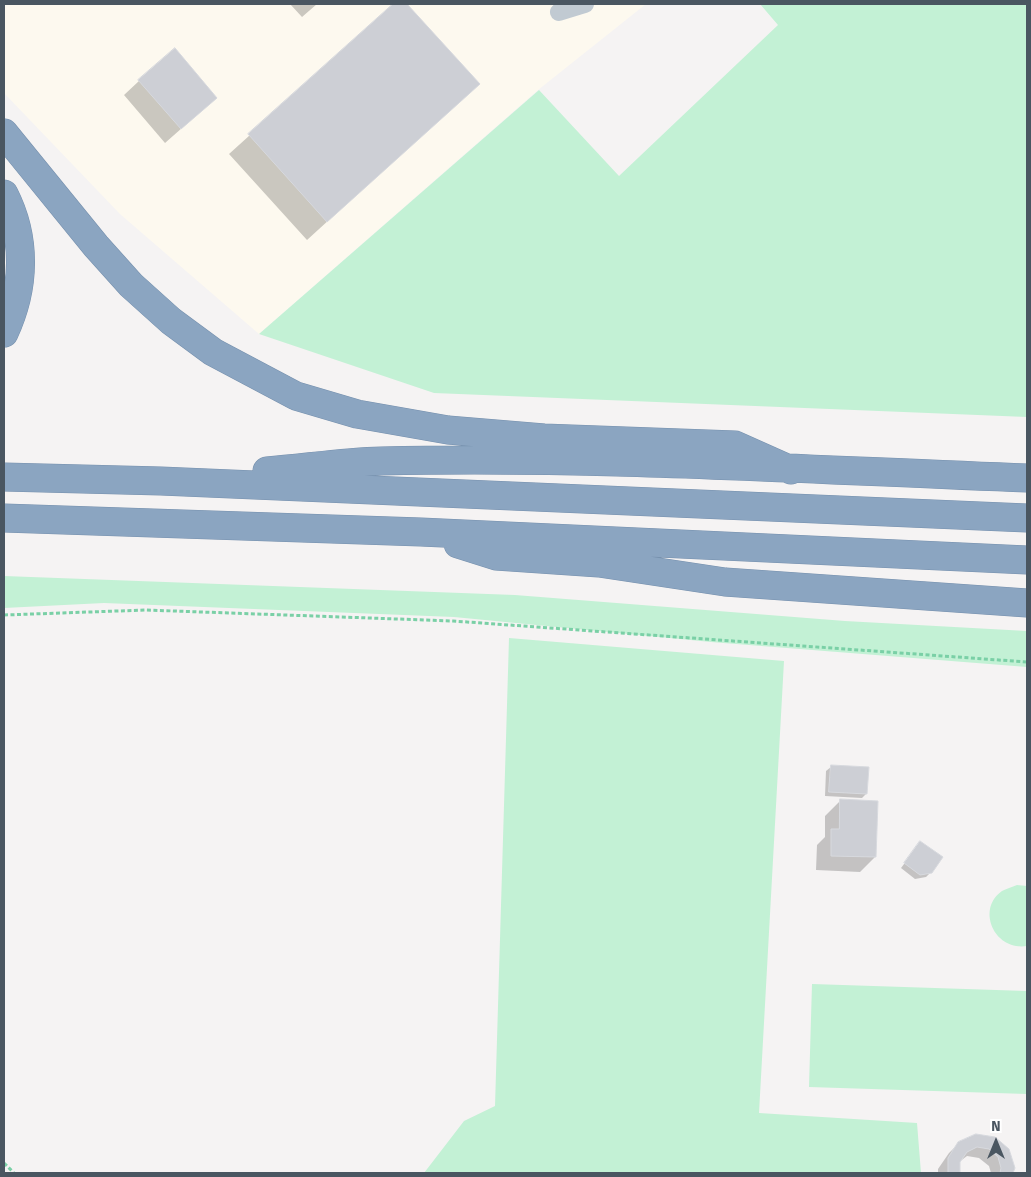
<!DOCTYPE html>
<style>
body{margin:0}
#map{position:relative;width:1031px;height:1177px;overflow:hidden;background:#f5f3f3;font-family:"Fira Sans",sans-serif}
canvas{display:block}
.frame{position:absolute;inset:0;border:5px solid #4a5661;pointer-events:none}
.north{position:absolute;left:971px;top:1117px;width:50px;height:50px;-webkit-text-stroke:4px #fff;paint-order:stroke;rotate:0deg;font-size:14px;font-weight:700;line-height:20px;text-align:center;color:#4a5661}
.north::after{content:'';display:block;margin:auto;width:18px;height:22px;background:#4a5661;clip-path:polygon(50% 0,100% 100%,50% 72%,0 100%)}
</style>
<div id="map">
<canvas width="1031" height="1177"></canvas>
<div class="frame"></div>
<div class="north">N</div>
</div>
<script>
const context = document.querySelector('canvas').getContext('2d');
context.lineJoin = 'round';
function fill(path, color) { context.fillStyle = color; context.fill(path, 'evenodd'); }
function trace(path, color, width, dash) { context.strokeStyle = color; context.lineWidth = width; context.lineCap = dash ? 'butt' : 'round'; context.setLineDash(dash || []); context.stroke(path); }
fill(new Path2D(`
 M4 4H646L538 90 259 334 120 214 4 93Z`), '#fdf9ef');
fill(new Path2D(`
 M760 4H1027V417L434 393 259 334 539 90 619 176 778 25Z
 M4 576 515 595 845 621 1027 631V667L711 642 454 617 104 603 4 608Z
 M509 638 784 661 759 1113 917 1123 921 1173H424L464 1121 495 1106Z
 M1017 885 1027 886V946C994 951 976 909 1002 891 1006 889 1012 887 1017 885Z
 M812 984 1027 991V1094L809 1087Z`), '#c3f1d5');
fill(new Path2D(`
 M290 4H317L302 17Z
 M395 4H406L478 84 307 240 229 154Z
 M139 81 216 98 165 143 124 95Z
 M831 767 866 794 862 798 825 796 826 771Z
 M840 801 875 857 860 872 816 870 817 845 825 837V816Z
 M920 843 931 872 926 877 915 879 901 868Z
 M994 1138 1013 1168 1012 1173H991L989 1166 979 1158 967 1156 959 1162V1173H938V1169L949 1153 959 1143Z`), '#0003');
const building = new Path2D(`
 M393 4H407L480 84 327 222 248 134Z
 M175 48 217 98 181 129 138 80Z
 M831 765 869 767 867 794 829 792Z
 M840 799 878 801 876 857 831 856V829H839Z
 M920 841 943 857 932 873 920 875 904 863Z
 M976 1134 995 1137 1009 1149 1015 1168 1013 1173H1000L1001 1168 998 1157 989 1149 977 1147 967 1152 960 1162V1173H948V1158L958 1142Z`);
fill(building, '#cdcfd5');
trace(building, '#d7d9de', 1);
const motorway = new Path2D(`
 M4 133 96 246 131 285 171 321 213 352 296 396 357 414 448 430 544 438 735 445 791 470
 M4 194C27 239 25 288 4 333
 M267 471C305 468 343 462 381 461 597 456 812 470 1027 478
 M4 477 161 481 1027 518
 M4 518 421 532 1027 560
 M458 544 496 556 599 563 725 582 1027 603`);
trace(motorway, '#7690ad', 29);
trace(new Path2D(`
 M4 615 146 610 453 621 1027 662
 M4 1163 14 1173`), '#7ad0a6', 3, [4, 2.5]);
trace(new Path2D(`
 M559 12 585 4`), '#c1cad2', 18);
trace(motorway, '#8ba5c1', 28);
</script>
